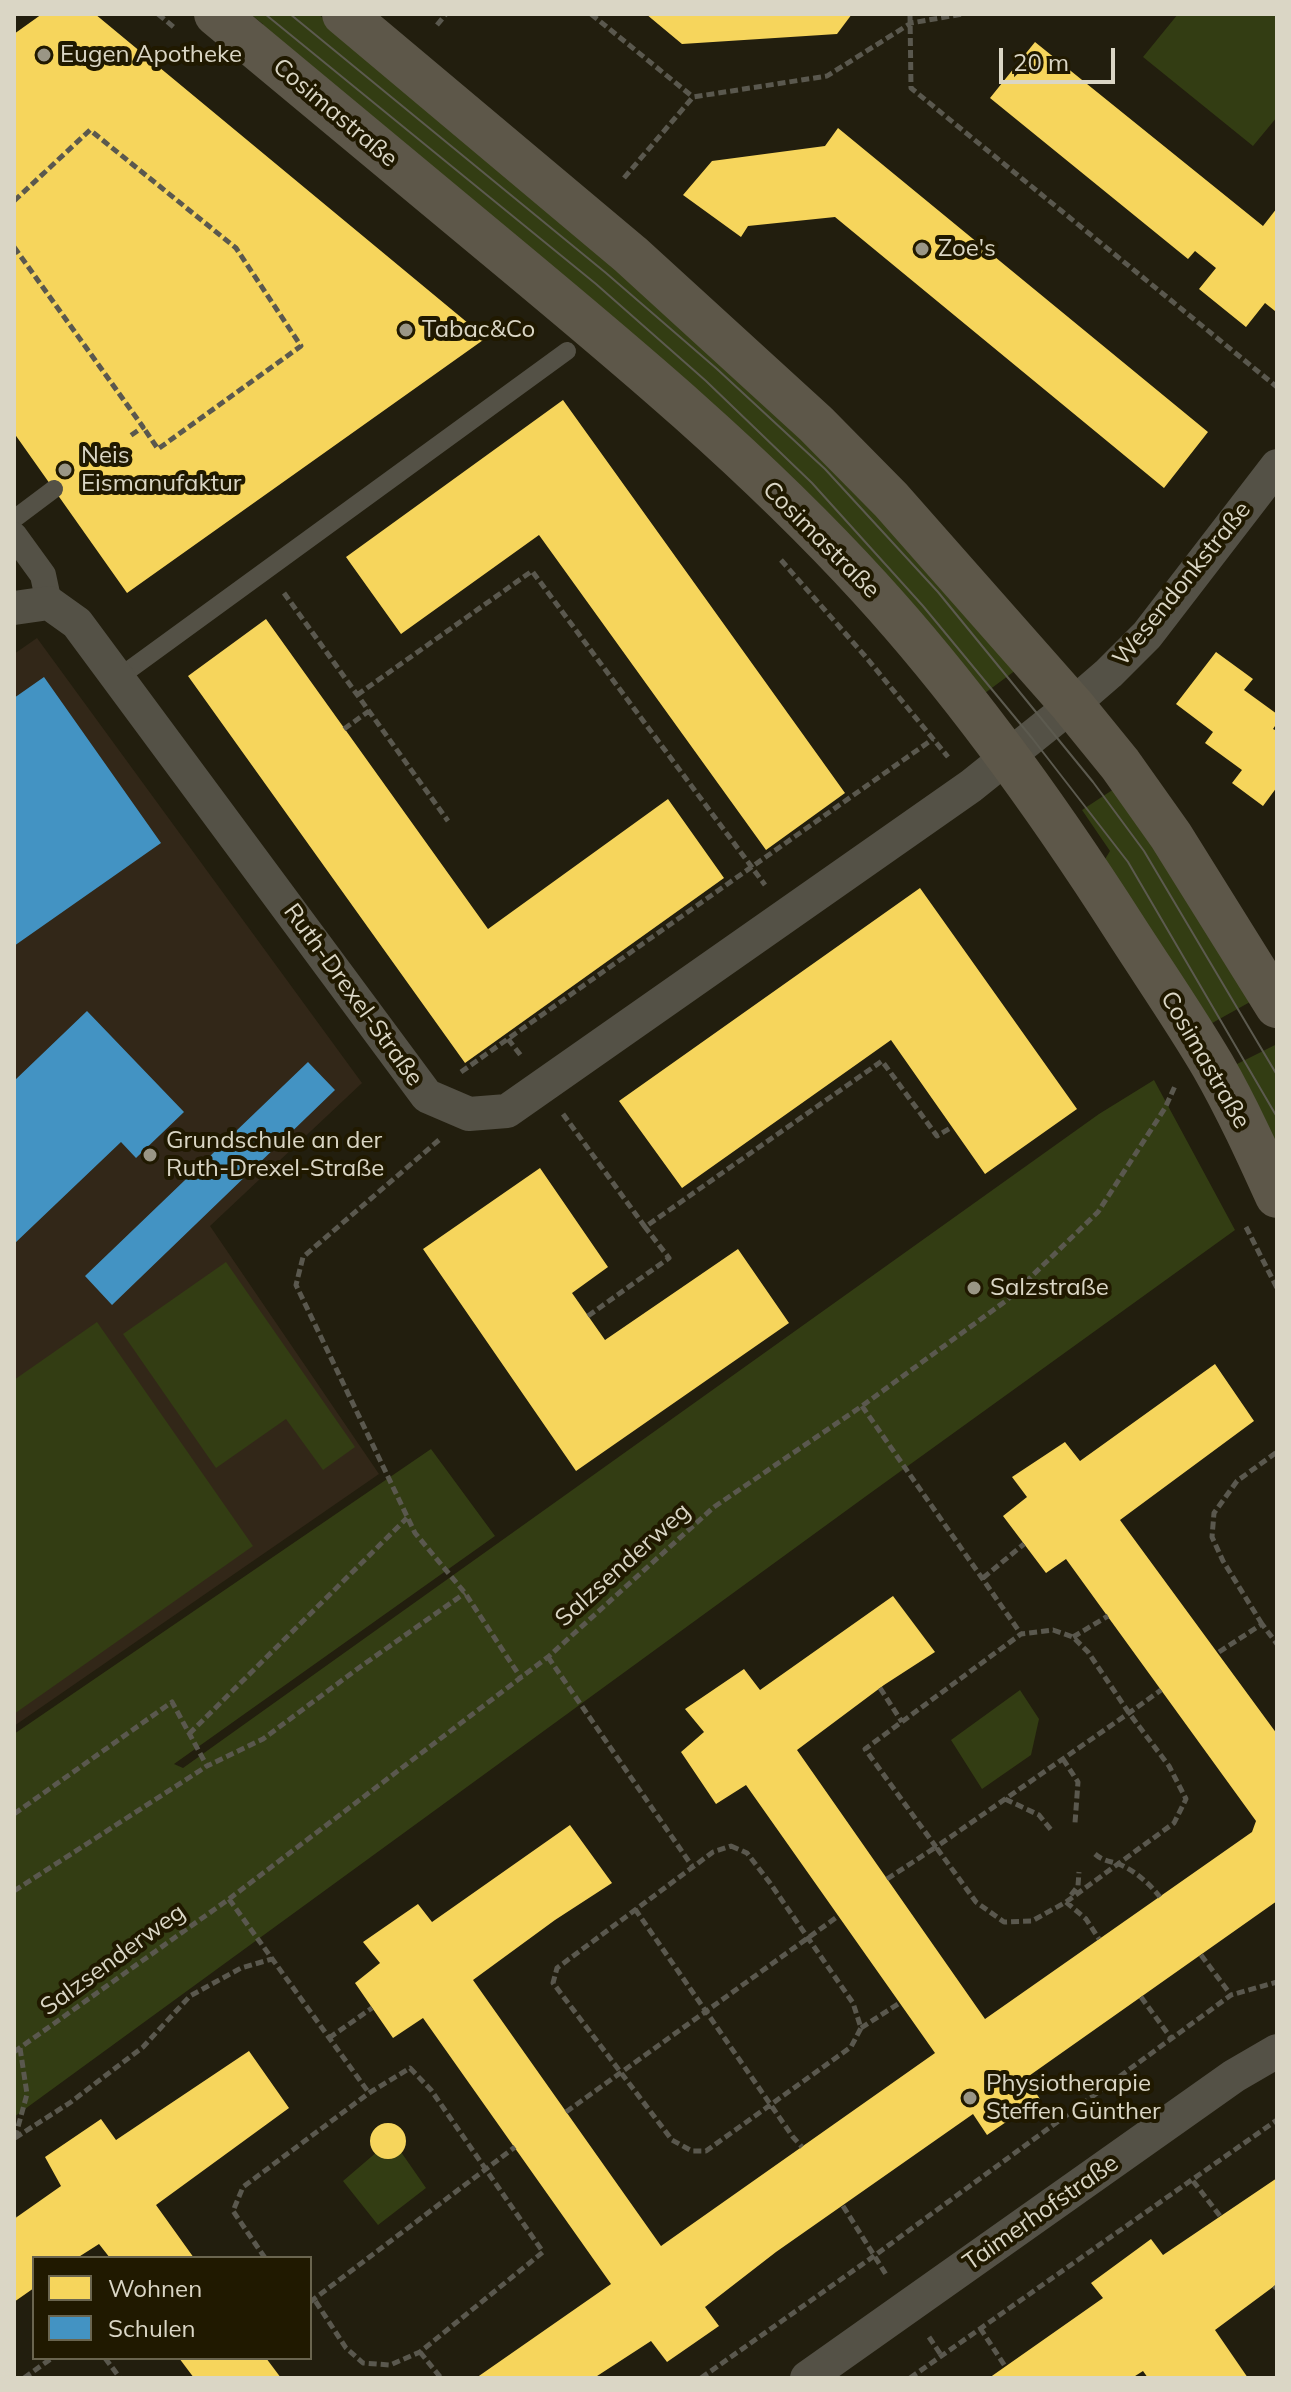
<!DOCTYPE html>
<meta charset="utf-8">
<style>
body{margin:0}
#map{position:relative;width:1291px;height:2392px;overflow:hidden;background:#221e0e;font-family:Mulish,sans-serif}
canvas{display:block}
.frame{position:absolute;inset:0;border:16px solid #dad6c5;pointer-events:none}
.legend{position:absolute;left:32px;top:2256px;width:280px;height:104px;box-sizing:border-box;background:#201900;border:2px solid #6a654f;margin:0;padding:10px 14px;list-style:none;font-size:24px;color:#dad6c5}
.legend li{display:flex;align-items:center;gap:16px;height:40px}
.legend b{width:40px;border:2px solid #6a654f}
.scale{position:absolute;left:999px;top:48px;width:116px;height:36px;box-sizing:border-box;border:4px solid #dad6c5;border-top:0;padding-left:10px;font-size:24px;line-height:28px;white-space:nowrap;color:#dad6c5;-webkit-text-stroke:6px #201900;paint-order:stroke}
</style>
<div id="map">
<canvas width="1291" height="2392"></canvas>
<div class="frame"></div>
<ul class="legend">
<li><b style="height:22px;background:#f6d55c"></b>Wohnen</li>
<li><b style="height:22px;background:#4393c3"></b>Schulen</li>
</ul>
<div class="scale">20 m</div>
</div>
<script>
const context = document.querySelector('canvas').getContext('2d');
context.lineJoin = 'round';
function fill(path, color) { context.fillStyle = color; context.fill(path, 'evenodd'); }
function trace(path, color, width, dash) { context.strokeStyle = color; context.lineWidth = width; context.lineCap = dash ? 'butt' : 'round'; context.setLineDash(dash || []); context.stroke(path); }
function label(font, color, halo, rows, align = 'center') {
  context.font = font + ' Mulish,sans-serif'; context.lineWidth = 8; context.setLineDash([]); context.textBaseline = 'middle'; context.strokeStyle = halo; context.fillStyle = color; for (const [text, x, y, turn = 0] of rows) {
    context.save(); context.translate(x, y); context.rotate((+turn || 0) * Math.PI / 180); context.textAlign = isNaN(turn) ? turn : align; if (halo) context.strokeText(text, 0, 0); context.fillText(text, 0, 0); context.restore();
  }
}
fill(new Path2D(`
 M37 638 362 1083 210 1226 379 1474 14 1726V654Z`), '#322718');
fill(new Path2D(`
 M250 14H318L621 263 761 391 1020 667 981 696 259 30 263 24Z
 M1178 14H1277V117L1253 146 1143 57Z
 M1120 785 1259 997 1205 1027 1102 864 1110 851 1082 810Z
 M1277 1044V1165L1227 1069Z
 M1154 1080 1235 1230 869 1494 14 2117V1734L431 1449 495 1536 174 1764 183 1768 1099 1114Z
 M226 1262 355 1447 323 1470 286 1419 216 1468 123 1334Z
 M97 1322 253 1546 14 1714V1380Z
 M1020 1690 1039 1719 1031 1755 982 1789 951 1740Z
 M392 2139 426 2188 378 2225 343 2181Z`), '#333d13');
fill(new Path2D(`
 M42 14H95L486 338 127 593 14 433V34Z
 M646 14H852L837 34 682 44Z
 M1035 42 1263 226 1277 208V308L1275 311 1265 303 1246 327 1199 289 1216 268 1195 251 1188 259 990 98Z
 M838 128 1208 432 1164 488 835 217 748 226 741 237 683 195 712 161 825 146Z
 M563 400 845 793 766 850 539 535 401 634 346 557Z
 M266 619 488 929 668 799 724 878 465 1063 188 676Z
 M1216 652 1253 679 1244 690 1277 714V723L1273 729 1277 731V787L1263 806 1232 783 1242 770 1205 743 1213 732 1176 704Z
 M920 888 1077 1109 985 1174 891 1040 682 1188 619 1101Z
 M540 1168 608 1267 572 1293 605 1340 738 1249 789 1323 576 1471 423 1249Z
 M1215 1364 1254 1421 1120 1520 1277 1734V1901L1026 2078 1040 2099 987 2135 973 2114 776 2252 705 2307 719 2326 667 2362 651 2341 594 2378H476L611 2284 423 2018 393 2038 355 1983 380 1963 363 1942 418 1904 432 1922 570 1825 612 1883 555 1920 473 1980 661 2246 935 2053 746 1785 716 1804 681 1752 704 1732 685 1709 744 1669 760 1690 893 1596 935 1652 884 1685 797 1750 985 2019 1252 1832 1256 1821 1066 1559 1046 1573 1003 1516 1027 1497 1012 1477 1065 1442 1080 1461Z
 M249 2051 289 2108 156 2205 194 2258H110L99 2244 77 2258H34V2288L14 2302V2219L61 2186 45 2157 101 2119 116 2140Z
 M370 2141a18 18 0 1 1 36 0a18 18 0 1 1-36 0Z
 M1277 2178V2284L1215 2330 1248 2378H1148L1143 2371 1132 2378H989L1103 2298 1091 2283 1151 2239 1163 2255Z
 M179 2358H266L281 2378H194Z`), '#f6d55c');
fill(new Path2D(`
 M44 677 161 843 14 946V698Z
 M87 1011 184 1112 136 1158 121 1142 14 1244V1081Z
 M308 1062 335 1090 112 1305 85 1276Z`), '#4393c3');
trace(new Path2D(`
 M158 14 176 29
 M591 14 693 97
 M910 14 911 88 1277 387
 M437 25 446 14
 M624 178 693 97 827 76 911 23 963 14
 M14 201 90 130 236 248 301 346 158 449 143 427
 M14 247 143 427 130 436
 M781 560 865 656 948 757
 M284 593 448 821
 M357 695 532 571 765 885
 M344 729 369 711
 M508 1039 522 1057
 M461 1072 933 739
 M563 1114 645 1227 882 1061 937 1136 952 1127
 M439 1140 303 1257 296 1285 415 1533 465 1593 521 1678
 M1246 1227 1277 1288
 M588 1316 669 1258 645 1227
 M862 1406 1021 1634
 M983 1578 1024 1544
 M1262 1624 1223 1561 1212 1537 1214 1513 1237 1481 1277 1452
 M1073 1637 1108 1616
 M1219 1652 1262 1624 1277 1644
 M548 1657 692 1866
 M880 1688 902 1722
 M189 1734 407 1518
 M1063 1759 1078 1782 1075 1823
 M1005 1799 1039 1815 1052 1831
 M14 1814 172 1702 207 1766 263 1739 360 1667 465 1593
 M731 1846 747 1853 770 1883 853 2003 861 2028 851 2047 706 2151H692L672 2140 553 1983 557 1968 713 1852Z
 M1095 1854C1103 1861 1109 1861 1119 1864 1135 1871 1149 1883 1160 1897
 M887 1879 936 1847 976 1902 1004 1922 1032 1921 1066 1902 1174 1823 1186 1799 1169 1766 1129 1713 1088 1652 1073 1637 1053 1630 1021 1634 865 1749 936 1847 1129 1713 1161 1690
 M14 1891 207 1766
 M1071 1895 1078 1886 1079 1872
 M229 1899 369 2093
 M1066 1902 1086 1919 1099 1939
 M635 1909 793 2137 802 2147
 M1201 1955 1231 1995
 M1141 1997 1171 2038
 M861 2028 898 2004
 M329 2038 372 2008
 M14 2052 229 1899 548 1657 714 1507 862 1406 1007 1300 1098 1212 1165 1108 1175 1086
 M566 2112 837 1917
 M15 2138 71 2102 143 2047 190 1996 241 1968 272 1959
 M15 2138 27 2094 20 2048
 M1193 2181 1220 2216
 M843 2206 887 2276
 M14 2217 15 2218
 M265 2258 233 2211 243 2187 369 2093 410 2068 431 2090 543 2252 420 2352 390 2365 363 2363 346 2348 314 2299
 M1274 2286 1277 2289
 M310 2302 515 2147
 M980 2328 1005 2366
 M929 2337 941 2355
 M420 2352 441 2378
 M105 2358 120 2378
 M24 2378 52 2358
 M701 2378 874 2256 1231 1995 1277 1982
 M910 2378 1277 2120`), '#5a584e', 5, [8, 4]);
trace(new Path2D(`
 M14 519 54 489
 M118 678 567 351`), '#545146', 18);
trace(new Path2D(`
 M14 535 43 575 49 603`), '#545146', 26);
trace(new Path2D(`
 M14 608 49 603 77 623 427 1096 469 1114 507 1111 971 786 1072 705 1109 673 1147 635 1277 466
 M807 2378 1234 2076 1277 2051`), '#545146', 34);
trace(new Path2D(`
 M216 14C309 92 402 169 495 246 625 354 756 463 870 588 966 693 1050 811 1126 930 1155 975 1186 1020 1213 1066 1237 1108 1257 1152 1277 1196
 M344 14 631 255 816 424 891 500 1072 705 1120 764 1171 836 1277 1006`), '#5d5749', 44);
trace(new Path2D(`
 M265 14 596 284 706 381 812 483 923 606 1032 738 1128 862 1277 1117
 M290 14 606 273 717 369 825 469 938 592 1093 782 1144 851 1277 1075`), '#5c5a4f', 2);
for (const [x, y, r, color] of [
 [44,55,8,"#9a9685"],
 [922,249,8,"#9a9685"],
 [406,330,8,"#9a9685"],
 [65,470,8,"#9a9685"],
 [150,1155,8,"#9a9685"],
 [974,1288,8,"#9a9685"],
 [970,2098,8,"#9a9685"]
]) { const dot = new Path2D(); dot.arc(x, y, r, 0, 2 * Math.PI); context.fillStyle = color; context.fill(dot); trace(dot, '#201900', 3); }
label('24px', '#dad6c5', '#201900', [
 ["Eugen Apotheke",60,55],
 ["Zoe's",938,249],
 ["Tabac&Co",422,330],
 ["Neis",81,456],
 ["Eismanufaktur",81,484],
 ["Grundschule an der",166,1141],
 ["Ruth-Drexel-Straße",166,1169],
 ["Salzstraße",990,1288],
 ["Physiotherapie",986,2084],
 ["Steffen Günther",986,2112]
], 'left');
label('24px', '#dad6c5', '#201900', [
 ["Cosimastraße",335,113,40],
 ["Cosimastraße",821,540,45],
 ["Wesendonkstraße",1182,584,-51],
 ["Ruth-Drexel-Straße",353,995,54],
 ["Cosimastraße",1205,1060,60],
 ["Salzsenderweg",623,1565,-42],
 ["Salzsenderweg",113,1960,-36],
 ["Taimerhofstraße",1041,2213,-35]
]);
</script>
